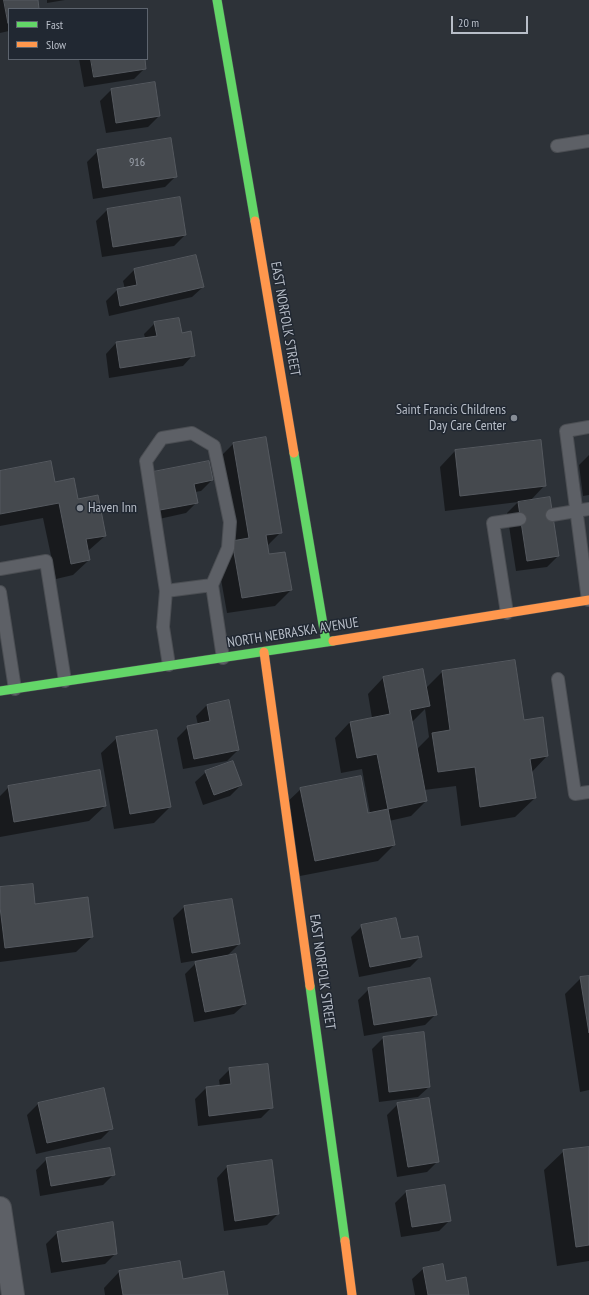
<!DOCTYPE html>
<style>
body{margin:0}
#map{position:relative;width:589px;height:1295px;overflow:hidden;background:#2d3238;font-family:"PT Sans Narrow",sans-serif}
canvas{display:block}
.legend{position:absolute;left:8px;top:8px;width:140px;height:52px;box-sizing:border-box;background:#212832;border:1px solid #5d646e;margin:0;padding:5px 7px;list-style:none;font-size:12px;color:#b8bec8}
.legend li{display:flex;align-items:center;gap:8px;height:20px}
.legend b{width:20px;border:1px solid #5d646e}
.scale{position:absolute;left:451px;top:16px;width:77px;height:18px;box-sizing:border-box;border:2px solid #b8bec8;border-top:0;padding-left:5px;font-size:12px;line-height:14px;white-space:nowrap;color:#b8bec8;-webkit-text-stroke:3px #212832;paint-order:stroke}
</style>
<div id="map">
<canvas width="589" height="1295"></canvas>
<ul class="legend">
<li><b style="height:5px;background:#63d668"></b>Fast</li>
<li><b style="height:5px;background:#ff974d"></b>Slow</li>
</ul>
<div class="scale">20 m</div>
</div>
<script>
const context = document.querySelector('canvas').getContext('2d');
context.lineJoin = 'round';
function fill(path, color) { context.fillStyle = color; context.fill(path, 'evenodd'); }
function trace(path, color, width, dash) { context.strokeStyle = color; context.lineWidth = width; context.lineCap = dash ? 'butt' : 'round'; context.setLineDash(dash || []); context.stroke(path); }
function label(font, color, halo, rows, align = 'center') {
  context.font = font + ' "PT Sans Narrow",sans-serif'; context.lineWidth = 3; context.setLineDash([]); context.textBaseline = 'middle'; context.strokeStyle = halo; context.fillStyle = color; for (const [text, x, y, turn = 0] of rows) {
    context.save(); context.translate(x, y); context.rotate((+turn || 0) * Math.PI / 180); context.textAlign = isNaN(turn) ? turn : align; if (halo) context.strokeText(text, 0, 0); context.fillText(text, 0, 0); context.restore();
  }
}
fill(new Path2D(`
 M0 0H37L38 9H9V31L0 33Z
 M47 0H65L47 3Z
 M79 59H144L145 68 134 79 84 87Z
 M154 83 159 116 148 127 106 133 100 101 111 90Z
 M98 151 176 176 165 187 93 199 87 162Z
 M179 198 185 235 174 246 102 257 96 221 107 210Z
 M134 270 203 287 192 297 109 316 106 301 117 290 125 289 123 281Z
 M155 323 181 334 193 355 183 366 109 378 106 354 116 343 145 338 144 334Z
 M265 438 281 532 266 547 268 556 291 590 275 606 227 613 217 557 232 543 218 459 233 444Z
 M455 451 545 485 530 501 558 556 547 567 516 571 507 513 518 502 445 511 440 467Z
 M589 455V495L583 496 579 465Z
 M0 472 54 483 77 500 105 536 88 551 89 560 73 575 56 579 43 518 0 526Z
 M154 473 212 480 201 491 195 492 197 502 186 513 150 521 143 484Z
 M515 661 524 721 547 756 531 773 535 798 515 817 461 826 456 786 424 790 426 801 411 816 389 821 394 845 378 861 300 876 285 804 301 789 367 814 370 813 362 769 341 773 335 738 350 722 372 718 368 694 383 678 422 670 425 689 442 672ZM425 709 429 737 416 750 411 722 413 721Z
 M207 705 238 750 227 761 183 769 177 738 188 727 198 725 196 716Z
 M117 738 170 807 154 823 114 829 101 753Z
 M206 772 241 785 230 796 203 805 195 782Z
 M9 787 105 806 89 821 0 837V796Z
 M0 888 34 905 92 937 76 952 0 962Z
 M231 900 239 944 227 956V955L181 963 173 918 184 907Z
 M362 926 400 940 421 956 410 967 359 977 351 937Z
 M196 963 245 1004 234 1014 194 1022 185 974Z
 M589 977V1090L580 1092 565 994 581 978Z
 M369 989 436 1014 425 1025 364 1036 358 1000Z
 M383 1038 429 1087 418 1097 379 1102 372 1049Z
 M230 1069 272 1107 261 1118 198 1126 195 1099 206 1088 220 1087 219 1080Z
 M103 1089 112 1128 101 1139 36 1154 27 1115 38 1104Z
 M398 1104 438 1161 427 1172 397 1177 387 1115Z
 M589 1148V1261L557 1266 544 1170 564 1151Z
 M47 1159 114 1174 103 1185 40 1196 36 1170Z
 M227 1167 278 1214 267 1225 224 1231 217 1178Z
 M406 1192 449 1221 439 1231 401 1237 395 1203Z
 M57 1233 116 1253 105 1264 51 1273 46 1244Z
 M423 1269 445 1282 468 1295H415L412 1279Z
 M119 1272 182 1280 227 1295H105L104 1288Z`), '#0007');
const building = new Path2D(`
 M4 0H38L39 9H9L8 23Z
 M91 59H145L146 69 94 77Z
 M155 82 160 116 116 123 111 89Z
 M171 138 177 177 103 188 97 150Z
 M180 197 186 235 113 247 107 209Z
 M196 255 204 287 120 306 117 289 137 285 134 269Z
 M179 318 182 333 191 331 195 356 120 368 116 342 157 336 154 322Z
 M266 437 282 533 266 535 269 554 285 552 292 590 242 598 232 541 249 538 233 443Z
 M541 440 546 486 460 496 455 450Z
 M51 461 55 482 74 478 78 499 98 495 106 536 86 539 90 560 71 564 59 503 0 514V471Z
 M209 461 213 480 194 484 198 503 160 510 153 472Z
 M550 497 559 556 527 561 518 502Z
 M515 660 524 720 543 717 548 756 530 759 536 798 480 807 475 767 438 772 432 733 450 730 442 671Z
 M423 669 430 706 410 710 427 801 388 809 377 754 357 758 350 722 390 714 383 677Z
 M229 700 239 750 194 759 187 726 210 721 207 705Z
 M157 730 171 807 130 814 116 737Z
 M233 761 242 785 214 795 205 771Z
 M100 770 106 806 14 822 8 786Z
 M361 776 368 813 388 809 395 845 315 861 300 788Z
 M33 884 35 904 88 897 93 937 5 948 0 907V887Z
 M232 899 240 944 192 953 184 906Z
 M396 918 401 939 418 936 422 957 370 967 361 925Z
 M236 954 246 1004 205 1012 195 962Z
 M589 976V1033L580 977Z
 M430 978 437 1015 374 1025 368 988Z
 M424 1032 430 1087 389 1092 383 1037Z
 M268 1064 273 1108 209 1116 206 1087 231 1084 229 1068Z
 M104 1088 113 1129 47 1143 38 1103Z
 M429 1098 439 1162 408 1167 397 1103Z
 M589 1147V1245L576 1247 563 1150Z
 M110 1148 115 1175 51 1186 46 1158Z
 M272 1160 279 1214 235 1221 227 1166Z
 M445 1185 451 1221 412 1227 406 1191Z
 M113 1222 117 1254 62 1262 57 1232Z
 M180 1261 183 1279 224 1271 228 1295H123L119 1271Z
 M443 1264 446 1281 466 1277 469 1295H428L423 1268Z`);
fill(building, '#45494e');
trace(building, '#55595f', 1);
const lane = new Path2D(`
 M557 146 589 141
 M552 515 589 509
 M0 569 46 561 65 681
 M166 591 212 585
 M0 592 15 689
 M588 600 566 431 589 427
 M507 613 493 523 520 519
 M169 665 163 627 166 591 146 461 162 438 192 433 214 446 230 522 228 548 212 585 223 658
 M558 679 575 794 589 792`);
const street = new Path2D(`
 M0 1208 13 1295`);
const fast = new Path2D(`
 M217 0 255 221
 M294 453 326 642
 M0 691 333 641
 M310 986 345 1241`);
const slow = new Path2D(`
 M255 221 294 453
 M333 641 589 600
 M264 652 310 986
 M345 1241 352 1295`);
trace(lane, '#4b4e53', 14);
trace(street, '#4b4e53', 24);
trace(fast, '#4b4e53', 10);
trace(slow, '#4b4e53', 10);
trace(lane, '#5d6066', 12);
trace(street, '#5d6066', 22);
trace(fast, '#63d668', 9);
trace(slow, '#ff974d', 9);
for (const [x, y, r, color] of [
 [514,418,4,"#878d96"],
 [80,508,4,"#878d96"]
]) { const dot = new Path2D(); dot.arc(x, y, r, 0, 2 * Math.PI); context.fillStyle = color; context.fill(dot); trace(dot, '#212832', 1.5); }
label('12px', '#9ba1aa', null, [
 ["916",137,163]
]);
label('14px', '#b8bec8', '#212832', [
 ["EAST NORFOLK STREET",285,319,80],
 ["NORTH NEBRASKA AVENUE",293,633,-9],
 ["EAST NORFOLK STREET",322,972,82]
]);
label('14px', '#b8bec8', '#212832', [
 ["Saint Francis Childrens",506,410],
 ["Day Care Center",506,426],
 ["Haven Inn",88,508,"left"]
], 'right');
</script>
